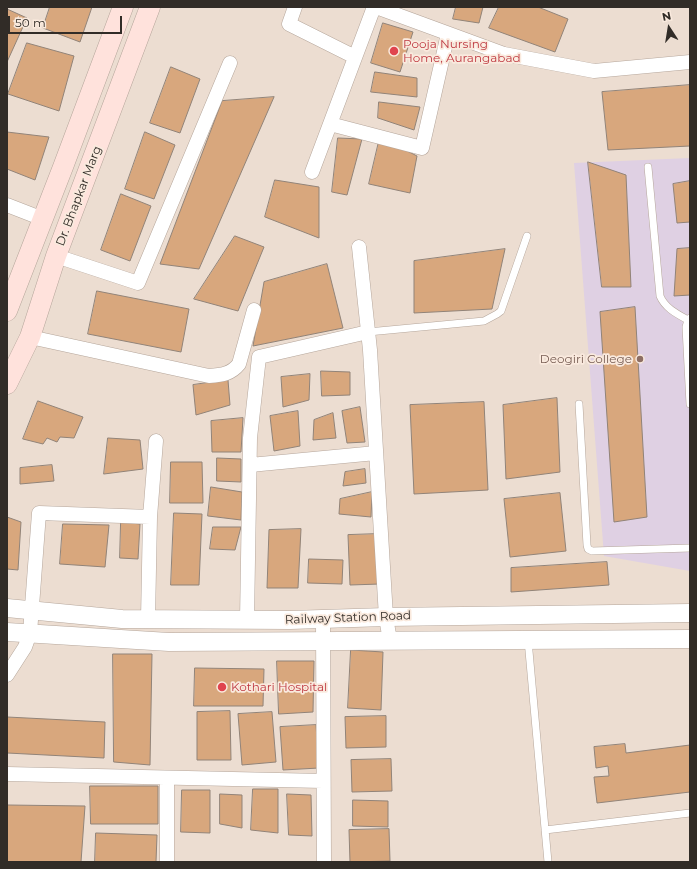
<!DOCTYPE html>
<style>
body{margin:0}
#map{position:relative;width:697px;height:869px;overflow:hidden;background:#ecddd1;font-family:Montserrat,sans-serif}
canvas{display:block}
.frame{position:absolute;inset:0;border:8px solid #312c27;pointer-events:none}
.north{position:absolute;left:649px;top:8px;width:40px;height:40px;-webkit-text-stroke:3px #faeade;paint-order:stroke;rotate:348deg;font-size:11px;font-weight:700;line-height:16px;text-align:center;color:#312c27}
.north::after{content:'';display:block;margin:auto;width:14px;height:18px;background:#312c27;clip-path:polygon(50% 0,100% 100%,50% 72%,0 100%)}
.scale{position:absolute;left:8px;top:16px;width:114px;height:18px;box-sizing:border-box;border:2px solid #312c27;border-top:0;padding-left:5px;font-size:12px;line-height:14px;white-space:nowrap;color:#312c27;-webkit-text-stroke:3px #faeade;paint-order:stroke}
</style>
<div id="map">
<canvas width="697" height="869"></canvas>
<div class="frame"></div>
<div class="north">N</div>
<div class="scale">50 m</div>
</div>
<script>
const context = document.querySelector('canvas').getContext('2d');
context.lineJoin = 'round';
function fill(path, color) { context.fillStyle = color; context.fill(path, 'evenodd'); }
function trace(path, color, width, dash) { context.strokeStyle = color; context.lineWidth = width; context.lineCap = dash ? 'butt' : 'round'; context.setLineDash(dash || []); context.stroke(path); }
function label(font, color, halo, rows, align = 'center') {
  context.font = font + ' Montserrat,sans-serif'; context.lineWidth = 3.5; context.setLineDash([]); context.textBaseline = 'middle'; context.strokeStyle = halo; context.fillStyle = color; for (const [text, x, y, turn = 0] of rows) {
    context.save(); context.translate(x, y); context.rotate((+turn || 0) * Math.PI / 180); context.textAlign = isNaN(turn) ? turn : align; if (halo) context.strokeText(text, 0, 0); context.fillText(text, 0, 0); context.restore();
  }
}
fill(new Path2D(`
 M690 158V571L604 556 574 163Z`), '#dfd0e3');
const building = new Path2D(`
 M50 7H92L80 42 43 28Z
 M456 7H483L479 23 453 19Z
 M499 7H538L568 19 555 52 489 28Z
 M7 9 27 18 7 62Z
 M383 23 413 32 400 72 371 63Z
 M27 43 74 56 59 111 8 94Z
 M171 67 200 79 180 133 150 123Z
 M375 72 417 78V97L371 92Z
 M690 85V146L608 150 602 92Z
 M274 97 199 269 160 264 222 101Z
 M379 102 420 107 414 130 378 118Z
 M7 132 49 137 35 180 7 169Z
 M145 132 175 145 154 199 125 189Z
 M380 137 417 156 410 193 369 184Z
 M338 138 362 139 347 195 332 192Z
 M588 162 626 175 631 287H602Z
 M275 180 319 187V238L265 217Z
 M690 181V222L677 223 673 184Z
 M121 194 151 206 130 261 101 250Z
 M235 236 264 247 238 311 194 299Z
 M690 248V295L674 296 677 249Z
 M505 249 492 309 414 313V261Z
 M327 264 343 328 253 346 264 282Z
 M97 291 189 309 181 352 88 334Z
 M635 307 647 517 614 522 600 312Z
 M321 371 350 372V395L322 396Z
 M310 374 309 400 283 407 281 377Z
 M228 380 230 405 196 415 193 385Z
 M557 398 560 472 506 479 503 405Z
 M38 401 83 417 74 438 60 437 57 442 47 438 43 444 23 439Z
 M484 402 488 490 414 494 410 405Z
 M360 407 365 442 347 443 342 411Z
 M298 411 300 446 274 451 270 416Z
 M333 413 336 438 313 440 314 420Z
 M243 418 241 452H212L211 421Z
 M108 438 140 440 143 469 104 474Z
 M217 458 241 459V482L217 481Z
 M171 462H202L203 503H170Z
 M52 465 54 481 20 484V468Z
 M365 469 366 483 343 486 345 472Z
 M211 487 242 492 241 520 208 516Z
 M372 492 371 517 339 514 340 499Z
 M560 493 566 551 510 557 504 499Z
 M174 513 202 514 199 585H171Z
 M7 517 21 522 18 570 7 569Z
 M121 522 140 524 138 559 120 558Z
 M63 524 109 525 105 567 60 564Z
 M213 527H241L235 550 210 549Z
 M301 529 298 588H267L269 530Z
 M378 534 380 584 350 585 348 535Z
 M309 559 343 560 342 584 308 583Z
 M607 562 609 585 511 592V568Z
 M351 650 383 652 381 710 348 708Z
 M113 654H152L150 765 114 762Z
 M277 661H314L313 712 279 714Z
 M195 668 264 669 263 706H194Z
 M230 711 231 760H197V712Z
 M272 712 276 762 242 765 238 714Z
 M386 716V747L346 748 345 717Z
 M7 717 105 722 104 758 7 753Z
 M316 725 319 768 283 770 280 727Z
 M625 744 626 753 690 745V792L597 803 594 777 609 776 608 766 596 768 594 747Z
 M391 759 392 791 352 792 351 760Z
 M90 786H158V824H91Z
 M253 789H278V833L251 830Z
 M182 790H210V833L181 832Z
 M220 794 242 795V828L220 824Z
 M287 794 311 795 312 836 289 835Z
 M353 800 388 801V827L353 826Z
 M7 805 85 806 81 862H7Z
 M389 829 390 861 350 862 349 830Z
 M96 833 157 835 156 862H95Z`);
fill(building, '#d8a77d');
trace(building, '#918378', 1);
const service = new Path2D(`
 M648 167 660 296C665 308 677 314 688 320
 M690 318 688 320 686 327 690 404
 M368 332 484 321 497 314 501 311 527 236
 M579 404 587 545 588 549 592 551 690 548
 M528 640 548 862
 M545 830 690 813`);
const minor = new Path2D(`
 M295 7 289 24 355 57
 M376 7 504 54 594 71 690 62
 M330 124 422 148 448 34
 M312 172 374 7
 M7 205 43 219
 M359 247 370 350 386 617 390 641
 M56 256 138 283 230 63
 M30 337 209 376C222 375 231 374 239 364L254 310
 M250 465 376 453
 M150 517 156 441
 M247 620 250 438 259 357 368 332
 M323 620 324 862
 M7 675 25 647 30 633 39 513 150 517 148 619
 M7 774 323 781
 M167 862V778`);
const tertiary = new Path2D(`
 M7 608 122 619 290 620 386 617 690 613
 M7 632 169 642 690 639`);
const secondary = new Path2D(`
 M7 311 63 167 123 7
 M7 384 30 337 56 256 150 7`);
trace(service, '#b5a69b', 8);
trace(minor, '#b5a69b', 15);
trace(tertiary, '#b5a69b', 19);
trace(secondary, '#b5a69b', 21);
trace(service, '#fff', 7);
trace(minor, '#fff', 14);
trace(tertiary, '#fff', 18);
trace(secondary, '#ffe2dc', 20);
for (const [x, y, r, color] of [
 [394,51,5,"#e0444e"],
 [640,359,4,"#8d6e63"],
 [222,687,5,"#e0444e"]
]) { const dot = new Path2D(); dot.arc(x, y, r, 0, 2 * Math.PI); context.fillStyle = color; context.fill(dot); trace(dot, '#faeade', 1.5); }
label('12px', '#be3a42', '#faeade', [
 ["Pooja Nursing",403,44],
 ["Home, Aurangabad",403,58],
 ["Kothari Hospital",231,687]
], 'left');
label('12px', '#312c27', '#faeade', [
 ["Dr. Bhapkar Marg",79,196,-69],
 ["Railway Station Road",348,618,-2]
]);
label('12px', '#785e54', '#faeade', [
 ["Deogiri College",632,359]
], 'right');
</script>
